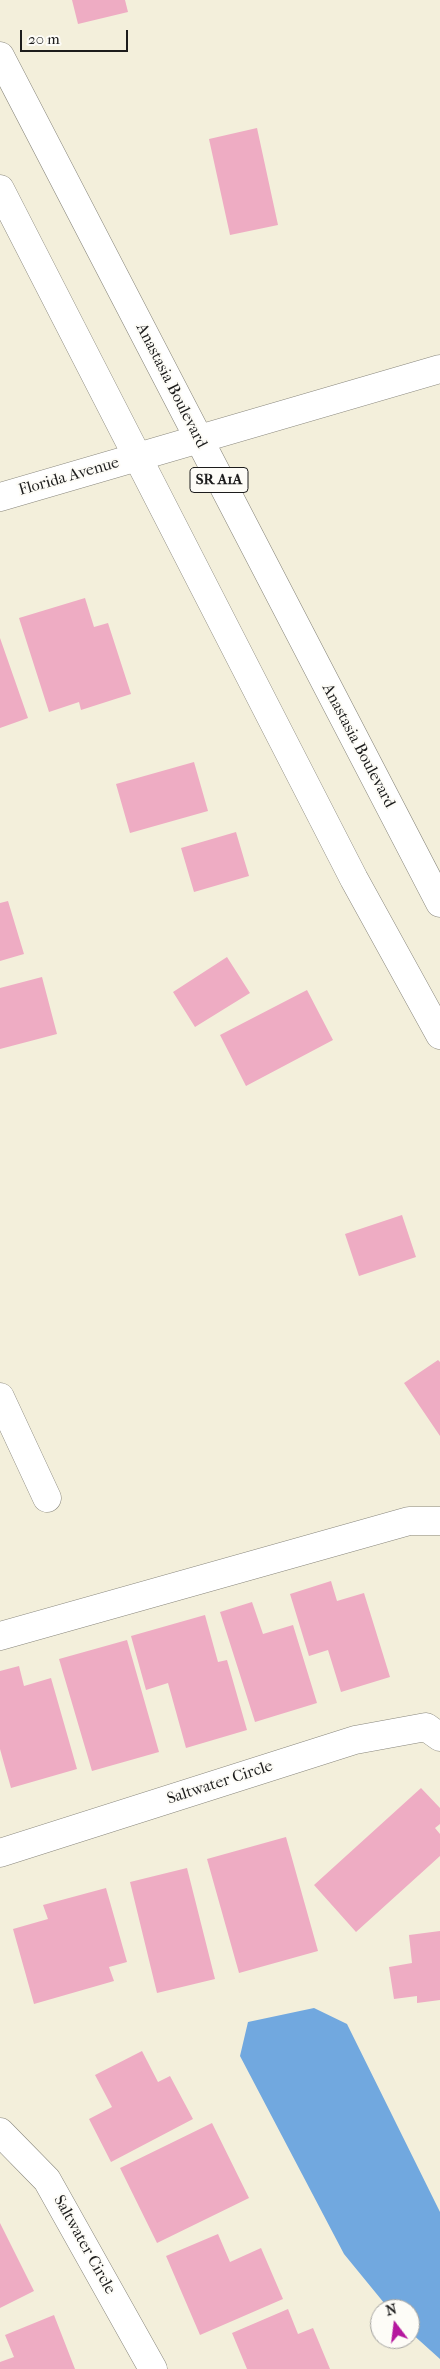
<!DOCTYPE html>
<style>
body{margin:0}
#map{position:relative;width:440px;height:2369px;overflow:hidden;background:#f3efdb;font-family:"IM FELL French Canon",serif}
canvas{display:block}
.north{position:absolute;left:370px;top:2299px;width:50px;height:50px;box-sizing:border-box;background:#fdfcf7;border:1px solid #a3a29f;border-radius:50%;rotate:345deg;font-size:14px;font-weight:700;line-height:20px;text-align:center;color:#1c1c1c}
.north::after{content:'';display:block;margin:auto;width:18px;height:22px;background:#b5179e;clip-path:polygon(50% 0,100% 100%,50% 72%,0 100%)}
.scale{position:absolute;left:20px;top:30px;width:108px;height:22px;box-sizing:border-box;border:2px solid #1c1c1c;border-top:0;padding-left:6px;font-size:15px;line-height:18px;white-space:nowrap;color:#1c1c1c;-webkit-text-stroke:4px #fdfcf7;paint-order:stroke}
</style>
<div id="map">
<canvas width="440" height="2369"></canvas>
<div class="north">N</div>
<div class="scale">20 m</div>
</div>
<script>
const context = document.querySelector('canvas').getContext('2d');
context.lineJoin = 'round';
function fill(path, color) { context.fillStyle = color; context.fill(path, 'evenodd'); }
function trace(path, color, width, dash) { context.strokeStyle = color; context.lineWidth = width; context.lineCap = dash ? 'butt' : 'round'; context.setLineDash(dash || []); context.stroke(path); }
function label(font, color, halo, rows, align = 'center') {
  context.font = font + ' "IM FELL French Canon",serif'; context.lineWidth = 4; context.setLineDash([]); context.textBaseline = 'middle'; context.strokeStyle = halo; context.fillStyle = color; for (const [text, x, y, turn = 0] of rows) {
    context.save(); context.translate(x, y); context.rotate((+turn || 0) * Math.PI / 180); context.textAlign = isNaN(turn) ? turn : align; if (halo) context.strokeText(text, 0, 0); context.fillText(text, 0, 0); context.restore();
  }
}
fill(new Path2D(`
 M314 2008 347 2024 440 2212V2359L410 2332V2309H389L344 2254 240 2056 248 2022Z`), '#71a8df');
fill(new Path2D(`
 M72 0H125L128 12 78 24Z
 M257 128 278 225 230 235 209 139Z
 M85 598 94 627 108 623 131 694 81 710 79 702 49 712 19 618Z
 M0 638 28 718 0 728Z
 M194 762 208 811 130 833 116 784Z
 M236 832 249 876 194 892 181 848Z
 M8 901 24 954 0 961V903Z
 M227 957 250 993 195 1027 173 992Z
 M42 977 57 1034 0 1049V988Z
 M307 990 333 1040 246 1086 220 1035Z
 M402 1215 416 1257 359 1276 345 1234Z
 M438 1360 440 1362V1436L404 1383Z
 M331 1581 337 1601 364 1593 390 1677 341 1692 328 1650 309 1656 290 1594Z
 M252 1602 263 1634 293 1625 317 1703 255 1722 220 1612Z
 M205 1615 218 1662 227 1660 247 1730 186 1748 168 1683 146 1690 131 1636Z
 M127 1640 159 1752 92 1771 59 1659Z
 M19 1666 24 1686 51 1678 77 1769 11 1788 0 1749V1671Z
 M421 1788 440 1808V1824L435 1828 440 1834V1856L356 1932 314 1885Z
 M286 1837 318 1951 239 1973 207 1859Z
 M187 1868 215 1979 157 1993 130 1882Z
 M106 1888 127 1962 109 1967 114 1981 34 2004 13 1929 48 1919 43 1905Z
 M440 1931V2000L417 2003V1996L394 1999 389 1967 412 1963 409 1935Z
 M142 2051 158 2082 170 2076 193 2119 111 2162 89 2119 112 2107 95 2075Z
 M212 2123 249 2198 157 2243 120 2168Z
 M0 2223 34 2291 0 2308Z
 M218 2234 230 2262 261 2248 283 2299 200 2335 166 2256Z
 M288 2309 298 2334 313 2328 330 2369H247L232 2333Z
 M54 2315 75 2369H0V2362L14 2357 5 2335Z`), '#eeacc3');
const minor = new Path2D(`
 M0 497 440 369
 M0 1397 47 1498
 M0 1636 409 1521H440
 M0 1853 355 1740 426 1727 440 1737
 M0 2132 47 2180 153 2369`);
const major = new Path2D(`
 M0 56 440 903
 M0 189 354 879 440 1035`);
trace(minor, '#88867c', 29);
trace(major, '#88867c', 29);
trace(minor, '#fff', 28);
trace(major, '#fff', 28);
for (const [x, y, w] of [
 [219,480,58]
]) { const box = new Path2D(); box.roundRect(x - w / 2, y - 12.5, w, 25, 4); context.fillStyle = '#fdfcf7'; context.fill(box); trace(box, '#1c1c1c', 1); }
label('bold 15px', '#1c1c1c', null, [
 ["SR A1A",219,480]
]);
label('16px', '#1c1c1c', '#fdfcf7', [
 ["Anastasia Boulevard",171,386,63],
 ["Florida Avenue",69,477,-16],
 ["Anastasia Boulevard",358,746,62],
 ["Saltwater Circle",220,1783,-18],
 ["Saltwater Circle",84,2245,61]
]);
</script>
